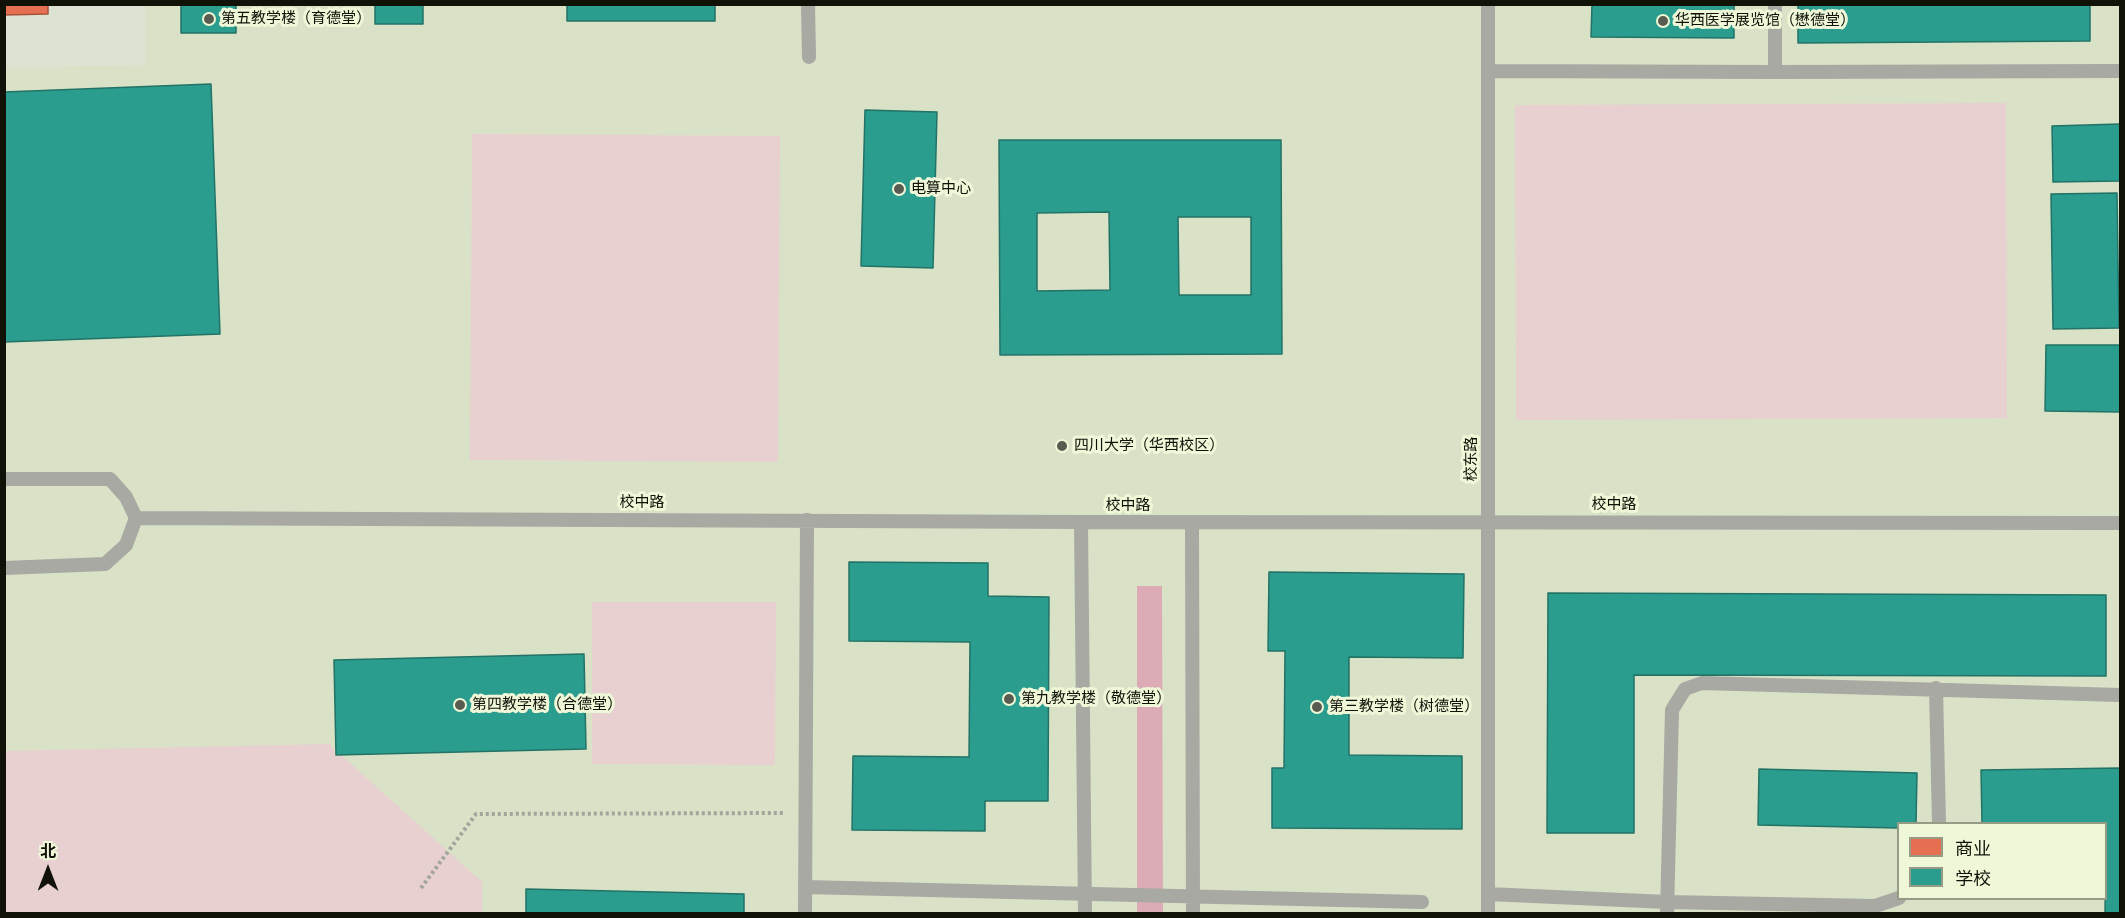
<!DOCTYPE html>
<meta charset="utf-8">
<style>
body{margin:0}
#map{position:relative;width:2125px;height:918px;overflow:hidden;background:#dde3d2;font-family:Signika,"Noto Sans SC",sans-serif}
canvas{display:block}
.frame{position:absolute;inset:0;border:6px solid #101208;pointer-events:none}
.legend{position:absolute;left:1897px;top:822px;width:210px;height:78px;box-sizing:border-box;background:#eef7d8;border:2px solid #959b85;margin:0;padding:8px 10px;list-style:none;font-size:18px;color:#101208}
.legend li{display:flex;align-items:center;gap:12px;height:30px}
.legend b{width:30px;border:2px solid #959b85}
.north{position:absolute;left:18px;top:840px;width:60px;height:60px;-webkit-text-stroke:4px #eef7d8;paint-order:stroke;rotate:0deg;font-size:16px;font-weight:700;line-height:24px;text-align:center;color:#101208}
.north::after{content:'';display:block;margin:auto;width:21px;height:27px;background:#101208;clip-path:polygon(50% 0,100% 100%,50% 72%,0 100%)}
</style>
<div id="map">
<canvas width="2125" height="918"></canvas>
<div class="frame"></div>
<ul class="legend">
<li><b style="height:16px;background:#e76f51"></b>商业</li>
<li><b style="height:16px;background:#2a9d8f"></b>学校</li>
</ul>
<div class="north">北</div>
</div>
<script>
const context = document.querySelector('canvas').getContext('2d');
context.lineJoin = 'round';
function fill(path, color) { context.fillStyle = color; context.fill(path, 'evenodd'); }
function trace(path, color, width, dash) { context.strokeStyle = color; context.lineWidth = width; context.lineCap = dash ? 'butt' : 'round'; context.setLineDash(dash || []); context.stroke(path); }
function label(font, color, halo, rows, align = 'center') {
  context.font = font + ' Signika,"Noto Sans SC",sans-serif'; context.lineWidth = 6; context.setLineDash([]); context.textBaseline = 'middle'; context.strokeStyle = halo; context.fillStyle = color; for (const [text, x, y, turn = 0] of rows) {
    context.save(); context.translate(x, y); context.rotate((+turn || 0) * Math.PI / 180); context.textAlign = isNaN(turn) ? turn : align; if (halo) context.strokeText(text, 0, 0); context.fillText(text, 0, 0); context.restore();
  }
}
fill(new Path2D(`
 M145 4 2120 5V913H5L4 68 145 65ZM1898 824H2106V898H1898Z`), '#d9e2c6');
fill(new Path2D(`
 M2006 103 2007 418 1516 420 1515 105Z
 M472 134 780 136 778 462 470 460Z
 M592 602H776L775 765 592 764Z
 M329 744 482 882V913H5L4 751Z`), '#e9d0d0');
fill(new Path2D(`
 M1137 586H1162L1163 913H1137Z`), '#dcabb6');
const shops = new Path2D(`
 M4 4H48V14L4 15Z`);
fill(shops, '#e76f51');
trace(shops, '#a6533b', 1.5);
const schools = new Path2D(`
 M181 4H236V33H181Z
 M375 4H423V24H375Z
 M567 4H715V21H567Z
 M1592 4H1734V38L1591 37Z
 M1798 4H2090V41L1798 43Z
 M211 84 220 334 4 342V92Z
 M865 110 937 112 933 268 861 266Z
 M2120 124V181L2053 182 2052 126Z
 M999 140H1281L1282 354 1000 355ZM1109 212 1110 290 1037 291V213ZM1178 217H1251V295H1179Z
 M2117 193 2119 328 2053 329 2051 194Z
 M2046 345H2120V412L2045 411Z
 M849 562 988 563V596L1049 597 1048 801H985V831L852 830 853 756 969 757 970 642 849 641Z
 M1269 572 1464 574 1463 658 1349 657V755L1462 756V829L1272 828V768H1284L1285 651H1268Z
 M1548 593 2106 595V676L1634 675V833H1547Z
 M584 654 586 749 336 755 334 660Z
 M2120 768V914H2105L2106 824H1982L1981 770Z
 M1759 769 1917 773 1916 824H1898V828L1758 825Z
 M526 889 744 894V914H526Z`);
fill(schools, '#2a9d8f');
trace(schools, '#227366', 1.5);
trace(new Path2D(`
 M421 888 476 814 783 813`), '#a2a59c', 4, [3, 3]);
trace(new Path2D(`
 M808 4 809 57
 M1775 4V72L2120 71
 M1488 71 1775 72
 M4 479H110L126 497 136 518 126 545 105 564 4 568
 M136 518 1081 522 2120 523
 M1081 522 1085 914
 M1192 522 1193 914
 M1936 688 1939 824
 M805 887 1422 902
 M1488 894 1667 902 1875 906 1899 898
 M805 914 807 520
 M1488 914V4
 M1667 914 1672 710 1685 689 1702 683 2120 695`), '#a7a9a2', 14);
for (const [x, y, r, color] of [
 [209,19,6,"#585b4f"],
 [1663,21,6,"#585b4f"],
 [899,189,6,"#585b4f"],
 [1062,446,6,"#585b4f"],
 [1009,699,6,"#585b4f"],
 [460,705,6,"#585b4f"],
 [1317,707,6,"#585b4f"]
]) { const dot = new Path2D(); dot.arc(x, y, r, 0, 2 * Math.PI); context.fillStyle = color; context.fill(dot); trace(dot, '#eef7d8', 2); }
label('15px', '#101208', '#eef7d8', [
 ["第五教学楼（育德堂）",221,19],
 ["华西医学展览馆（懋德堂）",1675,21],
 ["电算中心",911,189],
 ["四川大学（华西校区）",1074,446],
 ["第九教学楼（敬德堂）",1021,699],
 ["第四教学楼（合德堂）",472,705],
 ["第三教学楼（树德堂）",1329,707]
], 'left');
label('15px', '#101208', '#eef7d8', [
 ["校东路",1472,459,-90],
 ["校中路",642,503],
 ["校中路",1614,505],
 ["校中路",1128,506]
]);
</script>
